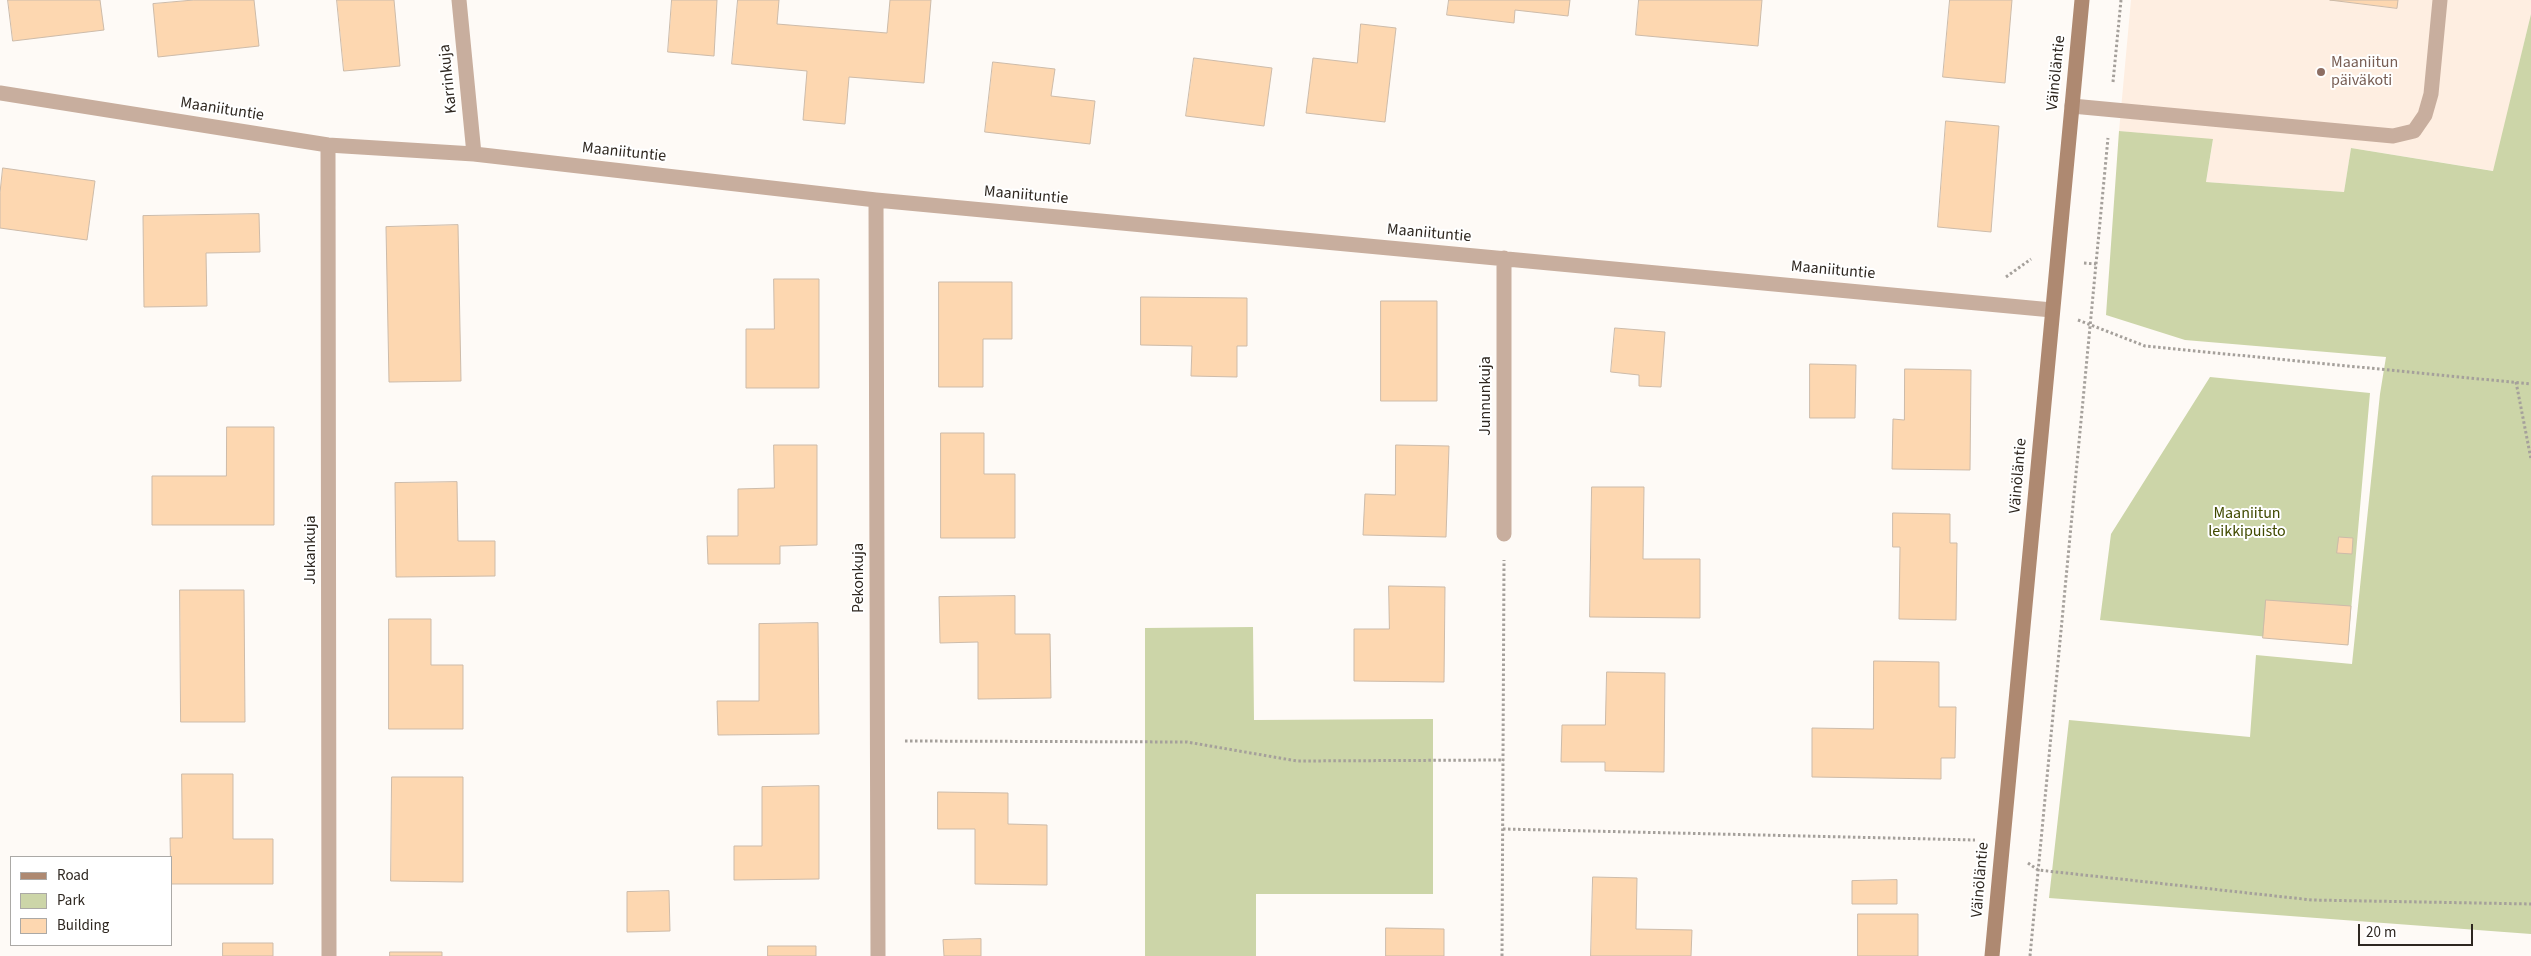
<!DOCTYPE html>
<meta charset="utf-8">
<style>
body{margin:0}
#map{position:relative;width:2531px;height:956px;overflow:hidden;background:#fefaf6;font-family:"Source Sans 3",sans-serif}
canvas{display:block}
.legend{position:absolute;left:10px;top:856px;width:162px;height:90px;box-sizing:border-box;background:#fff;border:1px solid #aba9a6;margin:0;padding:6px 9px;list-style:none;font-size:15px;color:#2e2720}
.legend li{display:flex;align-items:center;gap:10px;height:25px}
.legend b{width:25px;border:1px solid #aba9a6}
.scale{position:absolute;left:2358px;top:924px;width:115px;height:22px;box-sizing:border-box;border:2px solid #2e2720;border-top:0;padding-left:6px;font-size:15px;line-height:18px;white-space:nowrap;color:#2e2720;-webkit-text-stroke:4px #fff;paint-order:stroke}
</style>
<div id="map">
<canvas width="2531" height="956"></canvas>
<ul class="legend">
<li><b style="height:6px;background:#ae8971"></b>Road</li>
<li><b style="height:14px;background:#ccd5a8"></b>Park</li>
<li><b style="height:14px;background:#fdd7b0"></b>Building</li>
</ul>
<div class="scale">20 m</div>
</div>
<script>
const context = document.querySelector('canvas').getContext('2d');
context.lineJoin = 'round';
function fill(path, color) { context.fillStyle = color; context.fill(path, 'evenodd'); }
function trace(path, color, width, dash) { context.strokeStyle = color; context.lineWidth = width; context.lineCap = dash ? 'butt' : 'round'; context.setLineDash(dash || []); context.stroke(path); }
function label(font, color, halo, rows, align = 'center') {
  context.font = font + ' "Source Sans 3",sans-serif'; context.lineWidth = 4; context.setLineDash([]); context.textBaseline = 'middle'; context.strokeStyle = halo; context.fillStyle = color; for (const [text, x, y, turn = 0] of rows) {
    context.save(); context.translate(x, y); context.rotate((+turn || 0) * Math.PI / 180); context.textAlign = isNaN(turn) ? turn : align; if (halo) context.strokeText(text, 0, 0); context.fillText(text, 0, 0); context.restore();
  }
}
fill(new Path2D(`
 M2131 0H2531V14L2494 171 2351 148 2344 192 2206 182 2213 140 2119 131Z`), '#feeee1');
fill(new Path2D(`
 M2531 14V934L2049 898 2069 720 2250 737 2256 655 2352 664 2380 394 2386 357 2185 340 2106 315 2119 131 2213 139 2206 182 2344 192 2351 148 2493 171Z
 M2210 377 2370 393 2348 645 2100 620 2111 534Z
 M1253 627 1254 720 1433 719V894H1256V956H1145V628Z`), '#ccd5a8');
const building = new Path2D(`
 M8 0H100L104 30 13 41Z
 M194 0H254L259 46 158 57 153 4Z
 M337 0H394L400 66 344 71Z
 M672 0H717L714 56 668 52Z
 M738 0H779L777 24 887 33 890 0H931L924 83 849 77 845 124 803 120 807 71 732 64Z
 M1449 0H1570L1568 16 1515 10 1514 23 1447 15Z
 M1639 0H1762L1758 46 1636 35Z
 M1950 0H2012L2005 83 1943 77Z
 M2330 0H2398L2397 8Z
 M1361 24 1396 28 1385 122 1306 113 1313 58 1357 63Z
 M1194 58 1272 68 1264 126 1186 116Z
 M993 62 1055 69 1051 96 1095 101 1090 144 985 132Z
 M1946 121 1999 126 1991 232 1938 227Z
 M3 168 95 181 87 240 0 228V193Z
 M259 214 260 252 206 253 207 306 144 307 143 216Z
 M458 225 461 381 389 382 386 227Z
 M774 279H819V388H746V329H774Z
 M939 282H1012V339H983V387H939Z
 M1141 297 1247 298V346H1237V377L1191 376 1192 346 1141 345Z
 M1381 301H1437V401H1381Z
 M1615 328 1665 332 1661 387 1639 386V375L1611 372Z
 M1810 364 1856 365 1855 418H1810Z
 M1905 369 1971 370 1970 470 1892 469 1893 419 1904 420Z
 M227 427H274V525H152V476H226Z
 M941 433H984V474H1015V538H941Z
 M774 445H817V545L780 546V564H708L707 536H738V489L774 488Z
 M1396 445 1449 446 1446 537 1363 535 1365 494 1395 495Z
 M457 482 458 541H495V576L396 577 395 483Z
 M1592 487H1644L1643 559H1700V618L1590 617Z
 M1893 513 1950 514V543H1957L1956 620 1899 619 1900 547H1893Z
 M2339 537 2353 538 2352 554 2337 553Z
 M1389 586 1445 587 1444 682 1354 681V629H1389Z
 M180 590H244L245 722H181Z
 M1015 596V634H1050L1051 698 978 699V642L940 643 939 597Z
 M2266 600 2351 606 2348 645 2263 638Z
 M389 619H431V665H463V729H389Z
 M818 623 819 734 718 735 717 701H759V624Z
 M1874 661 1939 662V707H1956L1955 758H1941V779L1812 777V728L1873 729Z
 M1607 672 1665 673 1664 772 1605 771V762H1561L1562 725H1605Z
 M182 774H233V839H273V884H171L170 838H182Z
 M392 777H463V882L391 881Z
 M819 786V879L734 880V846H762V787Z
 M938 792 1008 793V824L1047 825V885L975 884V829H938Z
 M1593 877 1637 878 1636 929 1692 930 1691 956H1591Z
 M1897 880V904H1852V881Z
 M669 891 670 931 627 932V892Z
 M1858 914H1918V956H1858Z
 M1386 928 1444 929V956H1386Z
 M981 939V956H944L943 940Z
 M223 943H273V956H223Z
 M768 946H816V956H768Z
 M390 952H442V956H390Z`);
fill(building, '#fdd7b0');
trace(building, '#cdbba9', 1);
trace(new Path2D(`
 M2113 82 2121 0
 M2084 263 2096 264
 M2006 277 2031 259
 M2078 320 2145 346 2531 384
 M2516 382 2531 459
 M905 741 1187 742 1297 761 1504 760
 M1503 829 1975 840
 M2028 863 2038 870 2312 900 2531 904
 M1502 956 1504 560
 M2030 956 2108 138`), '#a5a09b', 3, [2.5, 2.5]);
trace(new Path2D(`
 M2072 106 2393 136 2414 131 2425 115 2431 94 2440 0`), '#c8ae9e', 15);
trace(new Path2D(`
 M459 0 474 154
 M0 93 328 145 474 154 876 200 2052 310
 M328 145 329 956
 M876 200 878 956
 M1504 534V258`), '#c8ae9e', 15);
trace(new Path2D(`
 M1992 956 2082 0`), '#ae8971', 15);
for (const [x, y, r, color] of [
 [2321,72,5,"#8d6e63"]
]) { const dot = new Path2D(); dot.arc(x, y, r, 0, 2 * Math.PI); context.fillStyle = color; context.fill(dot); trace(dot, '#fff', 2); }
label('16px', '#785e54', '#fff', [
 ["Maaniitun",2331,63],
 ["päiväkoti",2331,81]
], 'left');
label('16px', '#2e2720', '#fff', [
 ["Väinöläntie",2057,73,-84],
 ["Karrinkuja",449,79,-96],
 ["Maaniituntie",222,110,9],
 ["Maaniituntie",624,153,6],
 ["Maaniituntie",1026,196,5],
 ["Maaniituntie",1429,234,5],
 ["Maaniituntie",1833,271,5],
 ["Junnunkuja",1486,396,-90],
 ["Väinöläntie",2019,476,-85],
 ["Jukankuja",311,550,-90],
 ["Pekonkuja",859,578,-90],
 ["Väinöläntie",1981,880,-85]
]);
label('16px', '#414a00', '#fff', [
 ["Maaniitun",2247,514],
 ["leikkipuisto",2247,532]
]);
</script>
